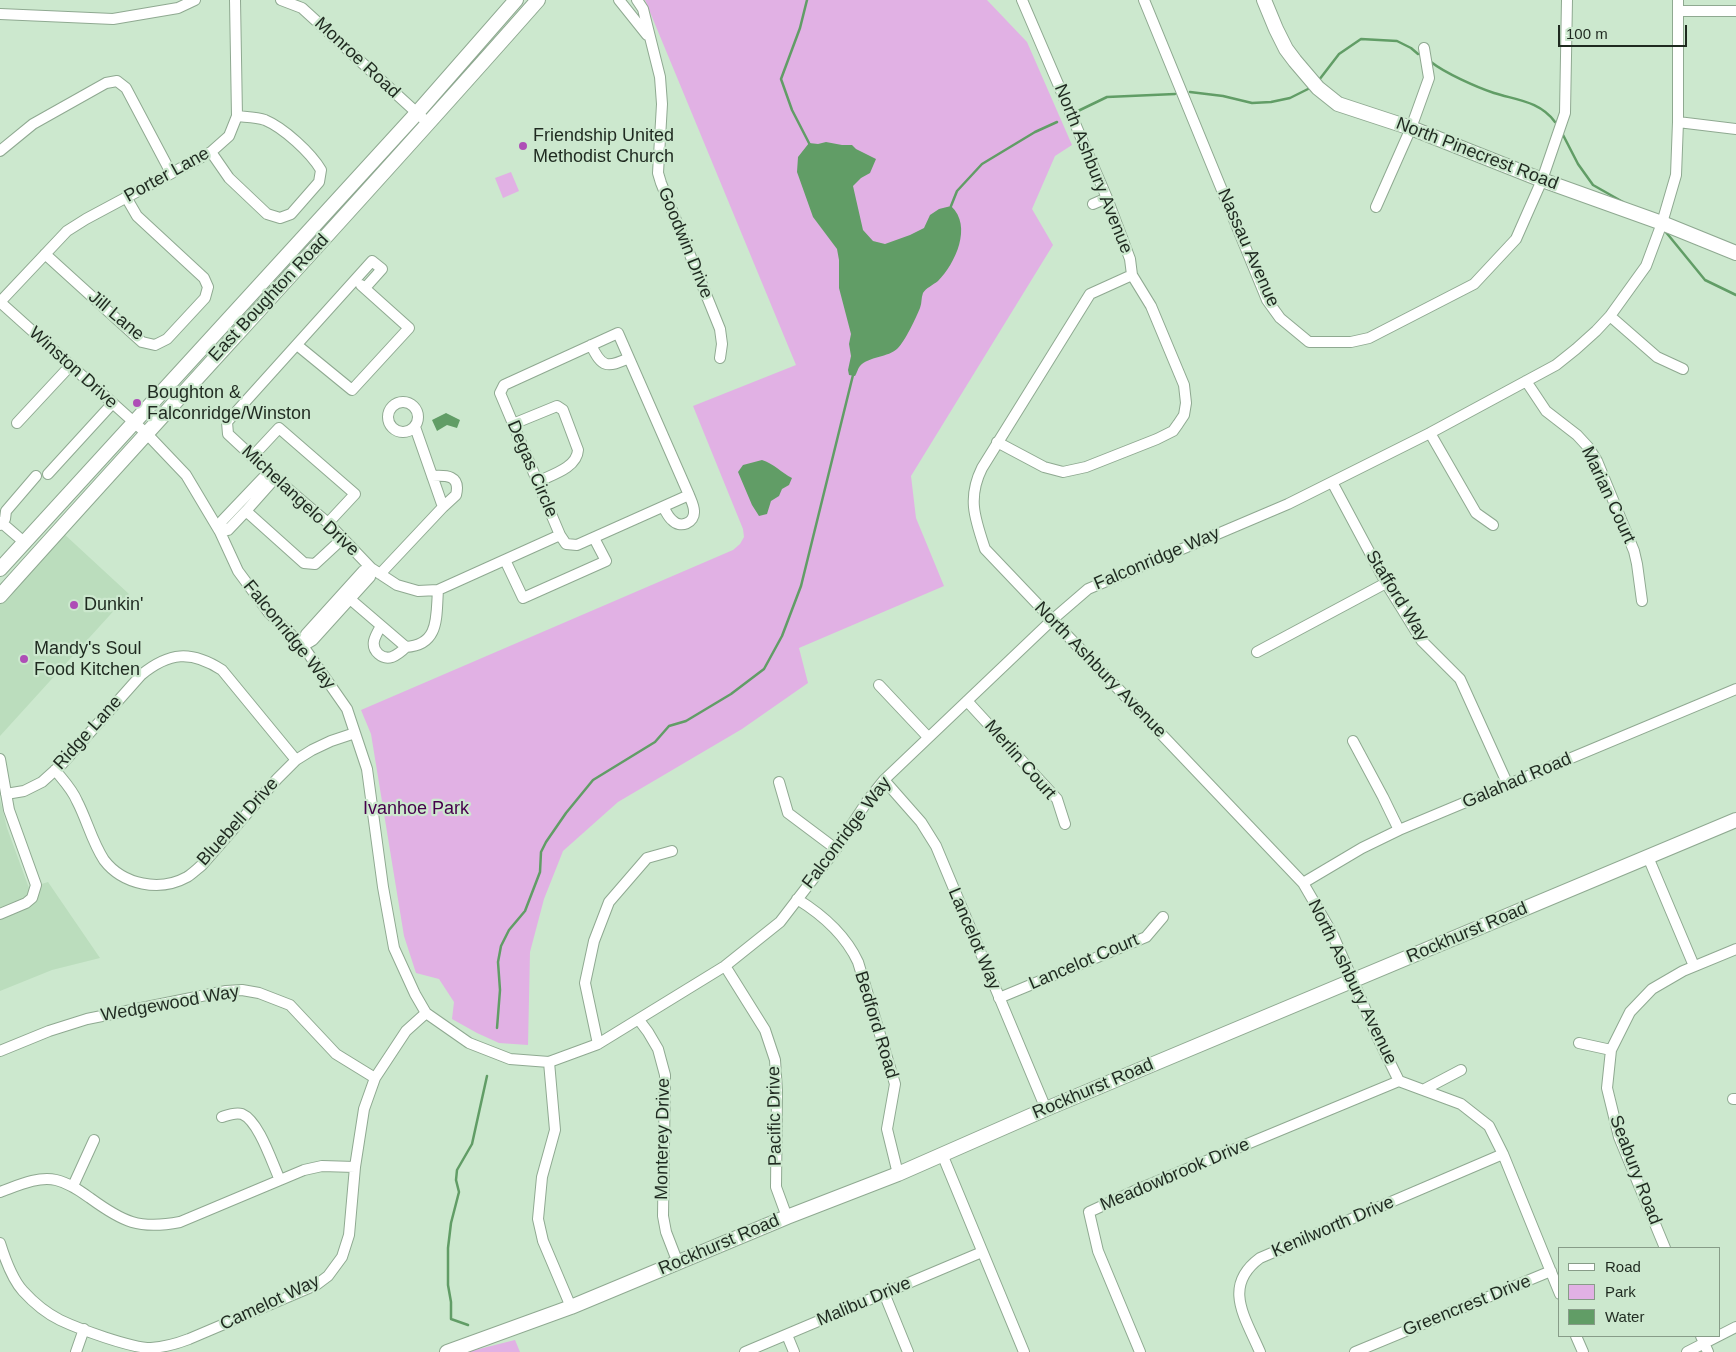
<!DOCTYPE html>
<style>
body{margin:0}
#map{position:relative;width:1736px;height:1352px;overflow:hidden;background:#cce8ce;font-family:Helvetica,sans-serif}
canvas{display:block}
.legend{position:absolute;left:1558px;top:1247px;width:162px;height:90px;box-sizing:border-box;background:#cce8ce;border:1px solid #879c88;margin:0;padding:6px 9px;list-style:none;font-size:15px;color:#1f2a20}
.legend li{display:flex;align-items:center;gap:10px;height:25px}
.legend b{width:25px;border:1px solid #879c88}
.scale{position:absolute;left:1558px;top:25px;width:129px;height:22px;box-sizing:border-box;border:2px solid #1f2a20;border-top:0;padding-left:6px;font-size:15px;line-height:18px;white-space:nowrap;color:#1f2a20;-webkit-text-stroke:4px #cce8ce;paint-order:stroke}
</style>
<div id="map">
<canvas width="1736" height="1352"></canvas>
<ul class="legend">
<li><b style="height:6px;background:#fff"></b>Road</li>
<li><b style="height:14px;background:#e1b1e4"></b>Park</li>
<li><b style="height:14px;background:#619d66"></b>Water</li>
</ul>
<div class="scale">100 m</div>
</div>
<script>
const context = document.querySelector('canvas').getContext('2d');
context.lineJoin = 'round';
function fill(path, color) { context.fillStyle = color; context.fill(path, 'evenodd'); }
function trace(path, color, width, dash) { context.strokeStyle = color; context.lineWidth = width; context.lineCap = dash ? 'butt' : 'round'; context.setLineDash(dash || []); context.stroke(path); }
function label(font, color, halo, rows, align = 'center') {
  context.font = font + ' Helvetica,sans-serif'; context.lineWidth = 4.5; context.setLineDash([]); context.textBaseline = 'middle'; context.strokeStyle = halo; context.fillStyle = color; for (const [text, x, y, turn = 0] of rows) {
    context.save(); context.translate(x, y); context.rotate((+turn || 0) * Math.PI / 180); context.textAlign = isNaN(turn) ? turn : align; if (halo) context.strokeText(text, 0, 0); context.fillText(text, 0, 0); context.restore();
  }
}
fill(new Path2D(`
 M63 533 129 594 0 736V603Z
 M0 799 7 828 29 888 48 882 100 958 52 970 0 991Z`), '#bbddbd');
fill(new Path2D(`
 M645 0H987L1027 42 1072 145 1055 156 1032 209 1053 245 911 476 916 518 944 586 799 648 808 683 742 729 618 802 563 851 544 899 530 952 528 1045 499 1043 477 1033 452 1019 454 1002 439 979 416 973 404 936 371 734 361 710 733 550 740 544 744 537 743 529 693 406 796 365Z
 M511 172 519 191 503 198 495 178Z
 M515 1340 520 1352H467Z`), '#e1b1e4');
fill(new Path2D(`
 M826 142 842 145H852L856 149 876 159 870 173 861 178 853 186 863 230 873 241 885 244 910 235 924 228 930 215 939 209 951 206C973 226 955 264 938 281 933 285 926 288 923 293 921 298 922 303 920 308 916 318 905 341 898 348 888 358 869 356 860 366 858 368 857 373 855 376L849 375 848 370 851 356 849 344 851 334 839 288V260L837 249 813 217 797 172 798 157 809 143 818 144Z
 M446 413 460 420 457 428 447 425 437 431 432 420Z
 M762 460C773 463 782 473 792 478L789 485 782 489 779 496 771 501 767 514 759 516 752 505 738 472 743 465Z`), '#619d66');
trace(new Path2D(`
 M807 0 800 28 781 79 792 110 810 145
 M1431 62C1445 73 1476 87 1494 93 1516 100 1540 101 1555 122
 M1319 80 1339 54 1361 39 1397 41 1411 48 1418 54
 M1190 92 1223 96 1252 103 1271 102 1290 98 1308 89
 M1078 111 1107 97 1175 94
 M1561 131 1578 164 1593 185 1623 202
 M951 206 957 191 982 164 1035 132 1057 122
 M1665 231 1705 280 1736 295
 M497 1028 500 990 498 962 501 946 509 930 525 911 540 872 541 852 546 842 566 813 593 780 655 742 669 726 686 721 731 694 764 669 782 636 801 586 853 375
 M468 1325 451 1319V1302L448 1285V1248L451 1223 459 1192 456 1180 457 1170 472 1144 487 1076`), '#619d66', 2.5);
const street = new Path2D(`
 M281 0 302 8 428 123
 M619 0 647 35
 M637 0 643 9 660 77 662 104 658 173 661 183 720 329 722 344 720 358
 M1022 0 1107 198 1130 259 1132 275 1090 294 982 468C967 498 975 519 985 549L1303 883 1332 933 1377 1036 1399 1081 1461 1104 1489 1126 1503 1154 1560 1294
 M1144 0 1267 300 1280 318 1309 342H1351L1369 338 1474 284 1516 239 1542 180 1565 113 1567 0
 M1678 11H1736
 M0 14 113 19 178 8 195 0
 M1678 122 1736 129
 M0 151 33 124 106 83 117 81 126 88 171 173
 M211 152 229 178 267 214 280 218 291 214 319 182 321 170C311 153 284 128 265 120 257 117 246 117 237 116
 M1093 204 1107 198
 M1376 207 1411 128 1429 78 1424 48
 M45 254 142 342 155 345 167 339 205 298 208 287 204 278 137 216 126 197
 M365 288 382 269 372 261 227 422 228 434 272 475 328 523 371 568 397 585 418 591 438 590 560 535
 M0 302 146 433 186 475 220 532 238 571 269 613 303 646 347 709 367 769 383 887 394 948 415 994 426 1013 469 1043 510 1059 549 1062 598 1044 725 966 780 922 836 849 868 800 884 780 1052 620 1088 589 1288 504 1430 433 1556 365 1576 349 1596 331 1610 316 1646 266 1662 223 1676 175 1678 122V0
 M0 302 67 231 86 219 211 152 229 136 237 116 235 0
 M1610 316 1657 357 1683 369
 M618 333 689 495 577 545 566 544 560 535 500 393 504 385Z
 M297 345 352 390 409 328 361 285
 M591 345C602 368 607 368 629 358
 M1526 381 1546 411 1577 435 1589 448 1597 461 1634 551 1637 564 1642 601
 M388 417a15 15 0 1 1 30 0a15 15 0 1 1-30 0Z
 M17 423 70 366
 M513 424 557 406 563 410 578 450C577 468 551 475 537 482
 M1430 433 1476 513 1493 525
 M997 442 1044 467 1063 472 1086 467 1157 439 1173 431 1178 424 1184 415 1186 403 1184 385 1151 306 1132 275
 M252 457 279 428 355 494 328 523
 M48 474 112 404
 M272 475 270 484 246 511 228 530 220 532 222 521 263 478Z
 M432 476C446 475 461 475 456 495L443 507
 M1332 482 1386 583 1422 641 1460 679 1508 785
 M663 507C666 511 668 517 672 520 680 529 695 523 694 511 694 506 691 500 689 495
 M246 511 304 563 315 564 342 539
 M2 523 5 519 6 511 36 476
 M0 525 2 523 24 542
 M505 560 523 598 606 561 594 538
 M380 574 443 507 415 427
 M350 599 406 647C440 645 436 616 438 590
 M381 626C378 631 375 636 374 641 372 651 382 660 392 657 397 655 402 651 406 647
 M303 646 306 634 363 571 371 568
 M303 646 313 640 370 577 371 568
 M1257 652 1386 583
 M879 685 928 737
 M967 701 1057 799 1065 824
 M1353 741 1383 797 1399 830
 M0 759 9 810 36 885 32 898 26 903 0 914
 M55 770C63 780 72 789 77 801 87 820 92 842 104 860 123 885 160 892 187 877 192 874 197 869 202 865L277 779 296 760 312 750 331 741 355 733
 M884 780 921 822 936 846 1046 1109
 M779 782 788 813 836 849
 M6 794 24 791 42 782 62 764 141 675C169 652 191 650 222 670L296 760
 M1648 857 1694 966
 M1303 883 1362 848 1399 830 1736 689
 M797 899C823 915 845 934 858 962L895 1084 887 1129 898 1174
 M725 966 765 1030 775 1060 777 1091 776 1187 787 1217
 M999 998 1146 937 1163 917
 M639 1020 648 1032 658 1049 665 1075 663 1216 666 1232 678 1263
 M1579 1043 1611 1050
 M598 1044 585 983 594 941 609 902 647 858 672 851
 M0 1051 49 1031 87 1019 226 991 242 990 259 993 290 1005 336 1054 375 1078
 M549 1062 555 1130 542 1177 538 1219 543 1241 571 1307
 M1423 1090 1461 1070
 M1733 1099H1736
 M222 1117C228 1115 235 1112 242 1114 259 1121 272 1163 280 1180
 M942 1154 1024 1352
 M73 1186 94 1140
 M0 1192C17 1186 37 1176 56 1180 69 1183 80 1191 90 1198 123 1222 139 1230 180 1222L304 1170 322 1166 355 1167
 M0 1243C5 1259 12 1279 23 1291 33 1302 46 1313 60 1320 79 1329 131 1348 151 1348 165 1347 176 1344 189 1339L316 1285 328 1276 342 1257 349 1235 355 1167 364 1109 375 1078 406 1031 426 1013
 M1665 1248 1619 1137 1607 1088 1611 1050 1630 1012 1652 989 1683 971 1736 949
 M884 1293 908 1352
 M787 1335 794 1352
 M1576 1336 1583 1352
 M1701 1336 1708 1352
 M76 1352 84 1329
 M745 1352 982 1252
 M1140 1352 1098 1251 1089 1212 1141 1188 1399 1081
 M1260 1352C1245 1317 1222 1286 1260 1258L1503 1154
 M1355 1352 1551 1271
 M1687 1352 1736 1327`);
const secondary = new Path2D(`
 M1264 0 1276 29 1286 49 1295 61 1318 88 1338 104 1411 128 1542 180 1662 223 1736 253
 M0 569 417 113 516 0
 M0 596C178 397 361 201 538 0
 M447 1352 571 1307 787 1217 898 1174 1046 1109 1736 820`);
trace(street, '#8fa991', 12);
trace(secondary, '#8fa991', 16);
trace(street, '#fff', 10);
trace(secondary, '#fff', 14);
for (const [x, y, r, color] of [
 [523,146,5,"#ae4eb6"],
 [137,403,5,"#ae4eb6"],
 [74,605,5,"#ae4eb6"],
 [24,659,5,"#ae4eb6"]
]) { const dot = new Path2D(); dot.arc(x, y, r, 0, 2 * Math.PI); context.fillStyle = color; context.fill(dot); trace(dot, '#cce8ce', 2); }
label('18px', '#1f2a20', '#cce8ce', [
 ["Monroe Road",357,58,43],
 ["North Pinecrest Road",1477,154,21],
 ["North Ashbury Avenue",1093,169,68],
 ["Porter Lane",167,175,-29],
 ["Goodwin Drive",685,243,68],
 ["Nassau Avenue",1248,248,66],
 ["East Boughton Road",269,298,-47],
 ["Jill Lane",116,316,40],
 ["Winston Drive",73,368,42],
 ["Degas Circle",532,469,67],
 ["Marian Court",1608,495,65],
 ["Michelangelo Drive",300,501,43],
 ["Falconridge Way",1157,559,-23],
 ["Stafford Way",1397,596,58],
 ["Falconridge Way",289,635,51],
 ["North Ashbury Avenue",1100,670,46],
 ["Ridge Lane",88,733,-48],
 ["Merlin Court",1020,760,49],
 ["Galahad Road",1517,781,-23],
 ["Bluebell Drive",238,822,-48],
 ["Falconridge Way",847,833,-53],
 ["Rockhurst Road",1467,933,-23],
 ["Lancelot Way",974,939,67],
 ["Lancelot Court",1084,962,-23],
 ["North Ashbury Avenue",1352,982,64],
 ["Wedgewood Way",170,1004,-10],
 ["Bedford Road",876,1025,73],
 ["Rockhurst Road",1093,1089,-23],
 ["Pacific Drive",775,1116,-91],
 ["Monterey Drive",663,1139,-89],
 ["Seabury Road",1635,1170,69],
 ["Meadowbrook Drive",1175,1175,-23],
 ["Kenilworth Drive",1333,1227,-23],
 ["Rockhurst Road",719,1245,-23],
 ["Malibu Drive",864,1302,-23],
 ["Camelot Way",270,1303,-25],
 ["Greencrest Drive",1467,1306,-22]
]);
label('18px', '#1f2a20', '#cce8ce', [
 ["Friendship United",533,136],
 ["Methodist Church",533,157],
 ["Boughton &",147,393],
 ["Falconridge/Winston",147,414],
 ["Dunkin'",84,605],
 ["Mandy's Soul",34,649],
 ["Food Kitchen",34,670]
], 'left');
label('18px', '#46004c', '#cce8ce', [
 ["Ivanhoe Park",416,809]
]);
</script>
